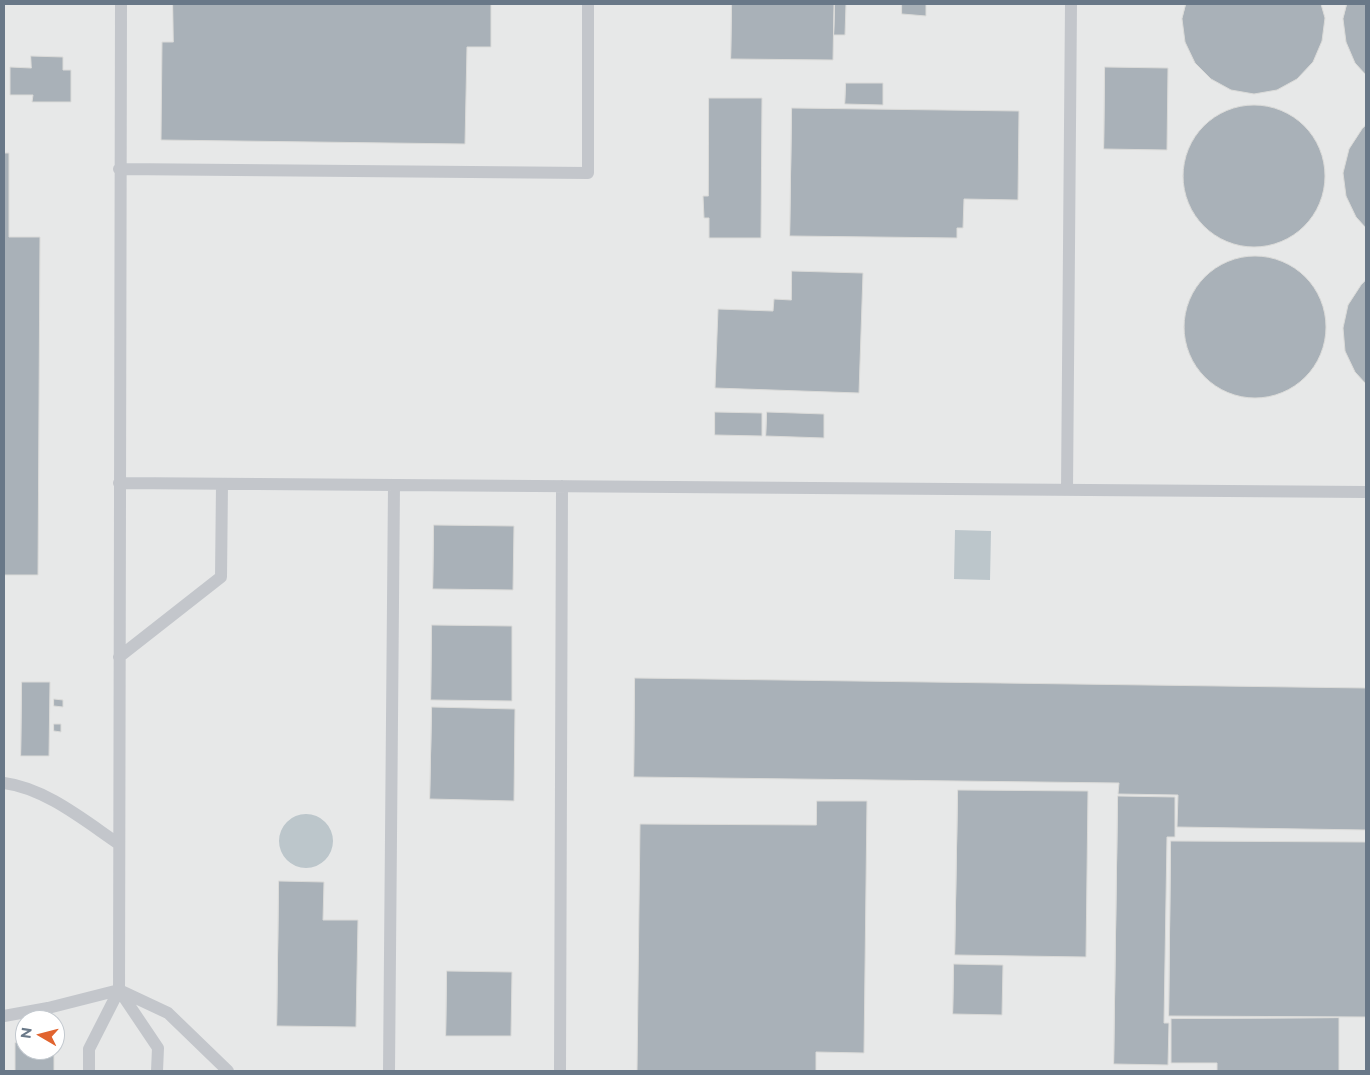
<!DOCTYPE html>
<style>
body{margin:0}
#map{position:relative;width:1370px;height:1075px;overflow:hidden;background:#f9f9f7;font-family:Montserrat,sans-serif}
canvas{display:block}
.frame{position:absolute;inset:0;border:5px solid #697888;pointer-events:none}
.north{position:absolute;left:15px;top:1010px;width:50px;height:50px;box-sizing:border-box;background:#fff;border:1px solid #c3c9cf;border-radius:50%;rotate:278deg;font-size:14px;font-weight:700;line-height:20px;text-align:center;color:#697888}
.north::after{content:'';display:block;margin:auto;width:18px;height:22px;background:#e1642f;clip-path:polygon(50% 0,100% 100%,50% 72%,0 100%)}
</style>
<div id="map">
<canvas width="1370" height="1075"></canvas>
<div class="frame"></div>
<div class="north">N</div>
</div>
<script>
const context = document.querySelector('canvas').getContext('2d');
context.lineJoin = 'round';
function fill(path, color) { context.fillStyle = color; context.fill(path, 'evenodd'); }
function trace(path, color, width, dash) { context.strokeStyle = color; context.lineWidth = width; context.lineCap = dash ? 'butt' : 'round'; context.setLineDash(dash || []); context.stroke(path); }
fill(new Path2D(`
 M4 4H1366V1071H4ZM25 1020H55V1050H25Z`), '#e7e8e8');
fill(new Path2D(`
 M955 530 991 531 990 580 954 579Z
 M279 841a27 27 0 1 1 54 0a27 27 0 1 1-54 0Z`), '#bcc6cb');
const building = new Path2D(`
 M173 4H491V47H467L465 144 161 140 162 42H173Z
 M732 4H834L833 60 731 59Z
 M835 4H846L845 35H834Z
 M902 4H926V16L902 14Z
 M1186 4H1321L1325 18 1322 41 1313 62 1297 79 1277 90 1254 94 1231 90 1211 79 1195 63 1185 42 1182 19Z
 M1347 4H1366V75L1355 63 1346 42 1343 19Z
 M31 56 63 57V70H71V102H32L33 95H10V67L31 68Z
 M1105 67 1168 68 1167 150 1104 149Z
 M846 83H883V105L845 104Z
 M709 98H762L761 238H709V218H704L703 196H708Z
 M1183 176a71 71 0 1 1 142 0a71 71 0 1 1-142 0Z
 M792 108 1019 111 1018 200 964 199 963 228H957V238L790 236Z
 M1366 125V228L1356 217 1346 196 1343 173 1349 149 1362 129Z
 M4 153H9V237H40L38 575H4Z
 M1184 327a71 71 0 1 1 142 0a71 71 0 1 1-142 0Z
 M792 271 863 273 859 393 715 388 718 309 773 311 774 299 791 300Z
 M1366 280V384L1355 372 1345 351 1343 328 1348 305 1361 285Z
 M715 412 762 413V436L715 435Z
 M767 412 824 414V438L766 436Z
 M434 525 514 526 513 590 433 589Z
 M432 625 512 626V701L431 700Z
 M635 678 1366 688V830L1177 827 1178 795 1118 794 1119 783 634 777Z
 M22 682H50L49 756H21Z
 M54 699 63 700V707L54 706Z
 M432 707 515 709 514 801 430 799Z
 M54 724H61V732L54 731Z
 M958 790 1088 791 1086 957 955 955Z
 M1118 796 1175 797V837H1167L1164 1023H1169L1168 1065 1114 1064Z
 M817 801H867L864 1053 816 1052V1071H637L640 824 816 825Z
 M1171 841 1366 842V1017L1169 1016Z
 M279 881 324 882 323 920H358L356 1027 277 1026Z
 M954 964 1003 965 1002 1015 953 1014Z
 M447 971 512 972 511 1036H446Z
 M1339 1018V1071H1217V1063H1171V1019Z
 M20 1040H25V1050H54V1071H15V1043Z`);
fill(building, '#a9b1b8');
trace(building, '#dbdbd9', 1);
trace(new Path2D(`
 M119 169 588 173V4
 M119 483 1366 492
 M1067 490 1071 4
 M119 657 221 577 222 484
 M4 783C45 788 85 821 119 844
 M119 990 158 1048 157 1071
 M4 1016 48 1008 119 990 168 1013 228 1071
 M89 1071V1049L119 990 121 4
 M389 1071 394 485
 M560 1071 562 486`), '#c3c6cb', 12);
</script>
